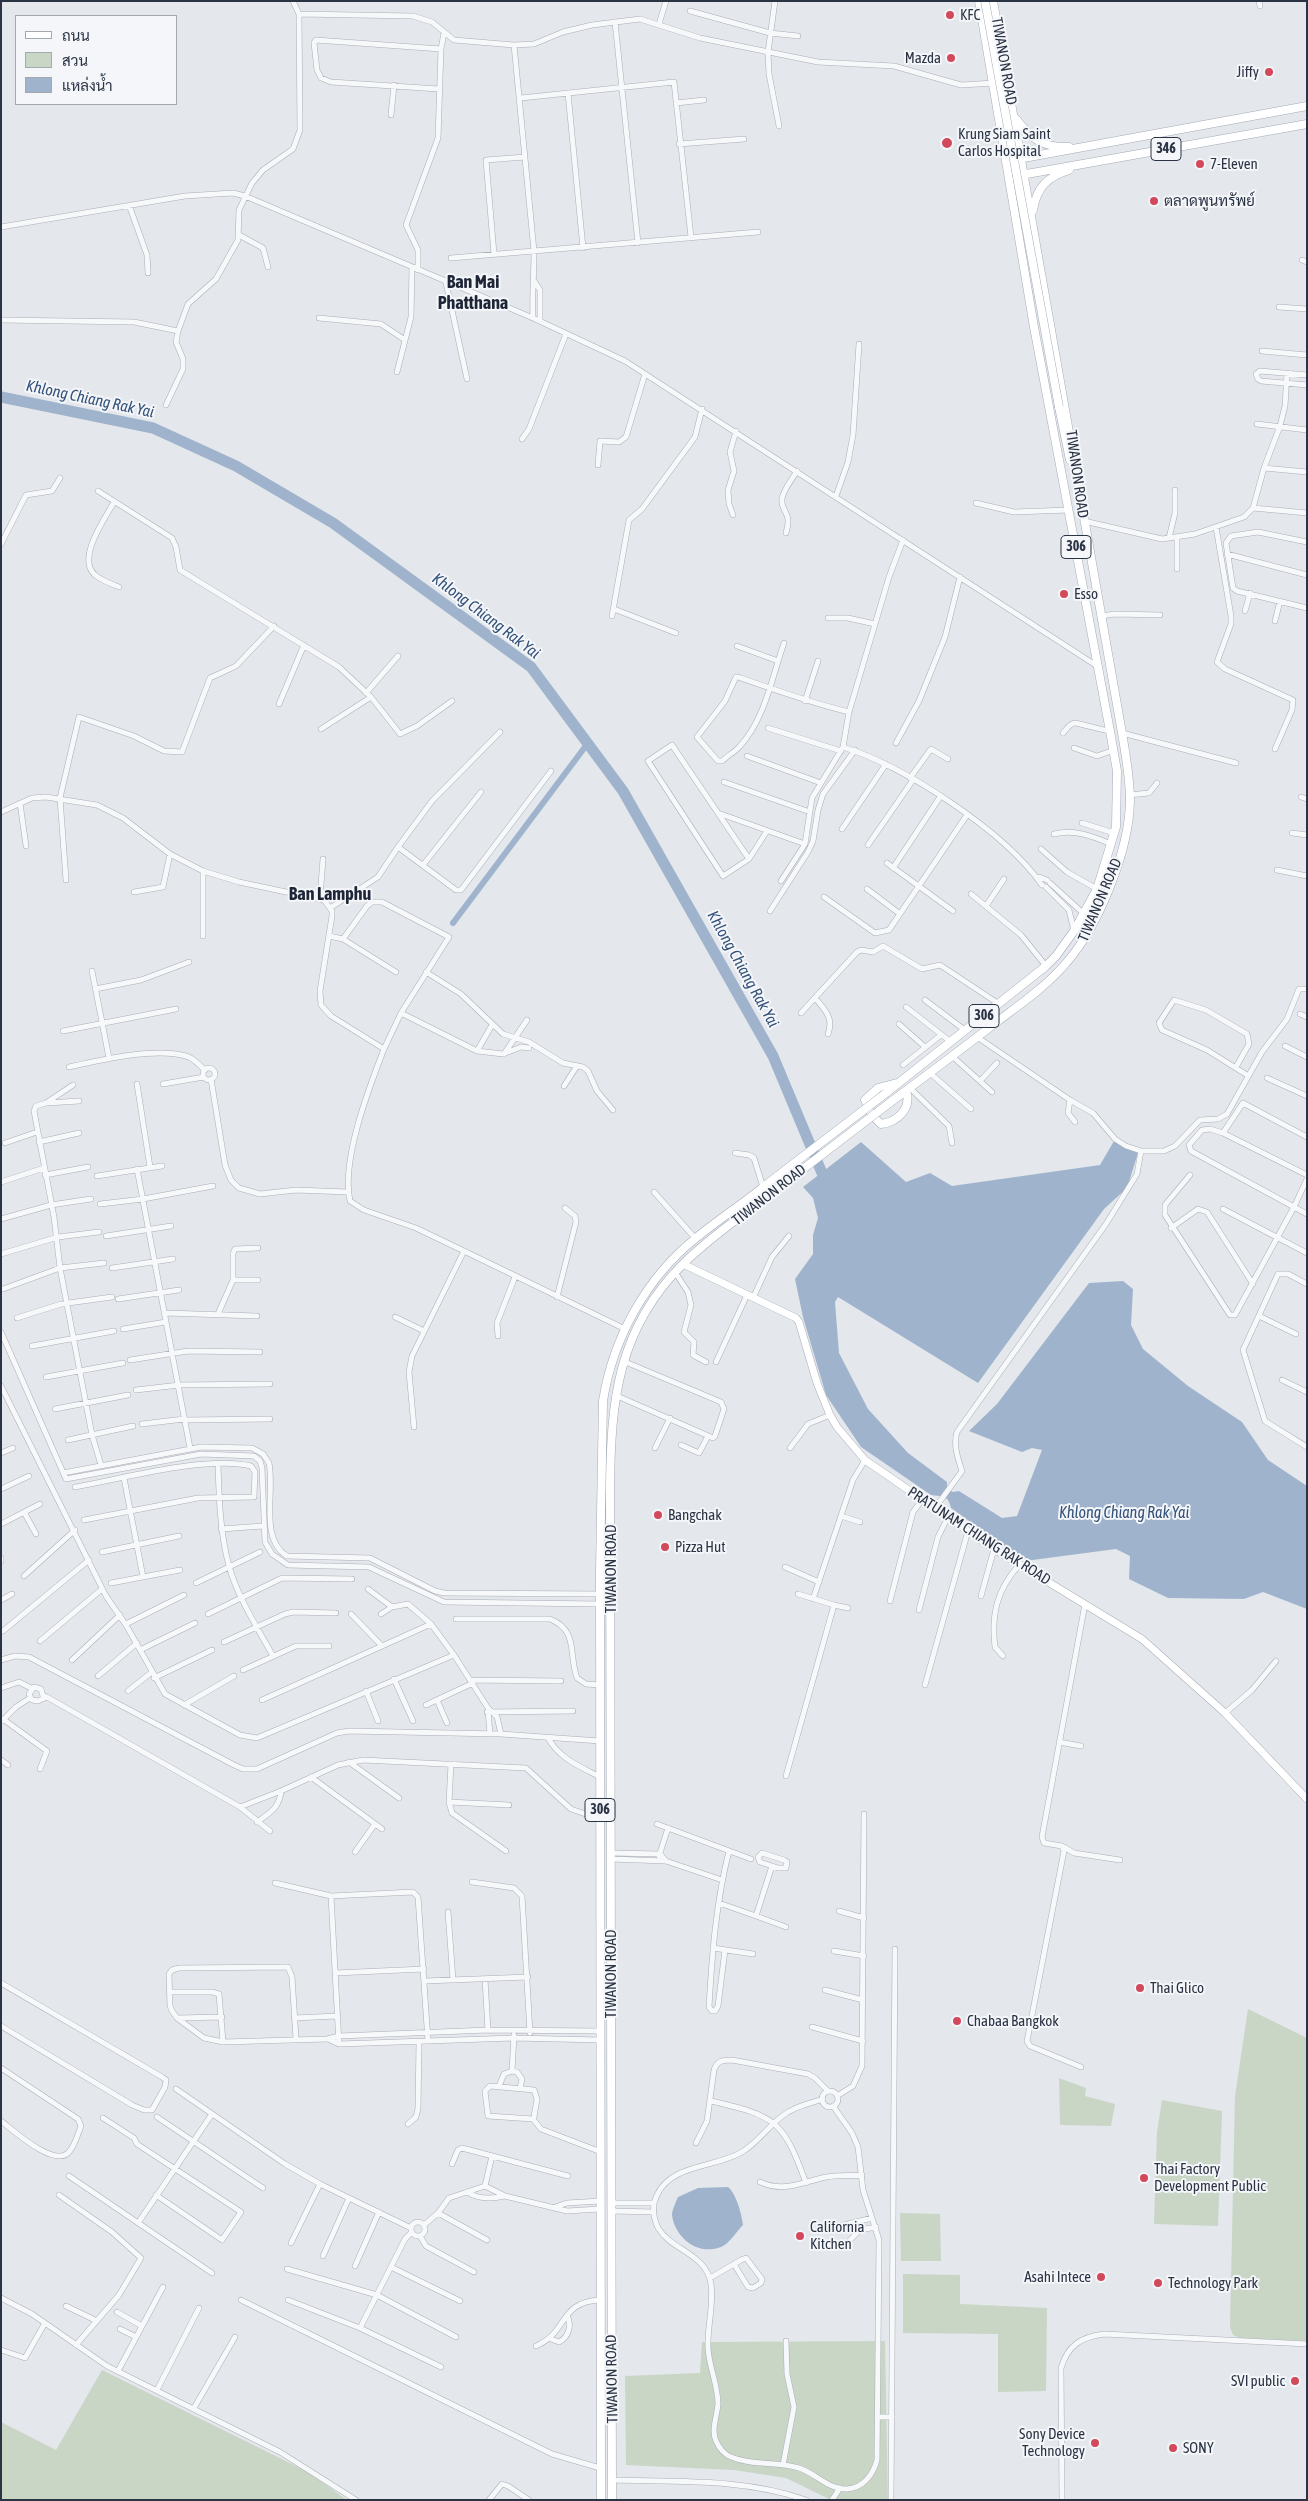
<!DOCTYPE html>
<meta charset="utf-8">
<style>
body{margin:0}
#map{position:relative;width:1308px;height:2501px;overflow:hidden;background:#e4e7ec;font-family:"Asap Condensed",Sarabun,sans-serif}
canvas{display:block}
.frame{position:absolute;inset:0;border:2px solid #2b3445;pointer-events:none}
.legend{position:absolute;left:15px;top:15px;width:162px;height:90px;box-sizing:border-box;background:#f4f6f9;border:1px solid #a4a8b1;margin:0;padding:6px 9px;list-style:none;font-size:15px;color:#2b3445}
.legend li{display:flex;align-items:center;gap:10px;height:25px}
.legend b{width:25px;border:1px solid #a4a8b1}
</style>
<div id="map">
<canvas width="1308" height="2501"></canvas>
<div class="frame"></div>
<ul class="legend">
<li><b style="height:6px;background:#fff"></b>ถนน</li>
<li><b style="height:14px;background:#c9d6c5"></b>สวน</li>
<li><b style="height:14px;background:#9fb4cc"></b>แหล่งน้ำ</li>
</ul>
</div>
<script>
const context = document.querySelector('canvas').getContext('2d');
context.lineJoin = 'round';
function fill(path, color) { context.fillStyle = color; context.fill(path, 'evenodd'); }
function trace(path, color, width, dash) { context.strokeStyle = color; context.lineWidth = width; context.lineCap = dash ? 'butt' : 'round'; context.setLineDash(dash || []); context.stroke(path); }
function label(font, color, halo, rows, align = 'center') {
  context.font = font + ' "Asap Condensed",Sarabun,sans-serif'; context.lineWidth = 4; context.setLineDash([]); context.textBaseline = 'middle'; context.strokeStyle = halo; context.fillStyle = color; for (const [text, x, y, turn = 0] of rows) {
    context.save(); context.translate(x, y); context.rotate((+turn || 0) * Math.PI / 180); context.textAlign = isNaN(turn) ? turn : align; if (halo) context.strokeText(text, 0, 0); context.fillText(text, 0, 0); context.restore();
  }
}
fill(new Path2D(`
 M1248 2009 1307 2038V2341L1240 2338 1233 2335 1230 2327 1235 2096Z
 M1059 2078 1086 2088 1085 2096 1115 2104 1111 2126 1060 2125Z
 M1162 2100 1222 2111 1218 2226 1154 2224 1157 2132Z
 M900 2213 940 2214 941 2261H901Z
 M903 2274 960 2275V2304L1047 2308 1046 2391 998 2392V2334L903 2333Z
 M885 2341 888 2500H831L786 2478 734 2470 626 2465 625 2376 700 2373 702 2342Z
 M102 2370 308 2472 347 2500H1V2422L56 2450Z`), '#c9d6c5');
fill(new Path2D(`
 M1114 1141 1138 1153 1127 1188 1104 1209 978 1383 838 1297 835 1302 839 1353 868 1409 908 1453 947 1482V1489L953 1492 959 1491 1002 1518 1017 1516 1042 1450 1032 1448 1022 1452 969 1431 997 1404 1089 1283 1123 1281 1133 1289 1131 1325 1143 1349 1188 1386 1242 1422 1268 1460 1307 1486V1609L1263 1592 1244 1599 1168 1598 1129 1579 1130 1556 1116 1549 1025 1561 951 1508C948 1494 942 1497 931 1495L861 1447 826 1395 803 1317 795 1279 813 1254V1235L818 1218 813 1198 803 1187 861 1142 906 1182 930 1173 952 1186 1100 1165Z
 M728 2187C736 2193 742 2215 743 2225 737 2231 729 2244 721 2247 698 2256 675 2238 672 2215 672 2210 676 2202 678 2197L698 2188Z`), '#9fb4cc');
trace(new Path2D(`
 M453 923 588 743`), '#9fb4cc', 6);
trace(new Path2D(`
 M1 397 153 428 236 466 333 523 531 667 623 791 773 1056 827 1185`), '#9fb4cc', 11);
const street = new Path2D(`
 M775 1 768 52 769 74 779 126
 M1259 1 1260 6
 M690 11 770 33 798 36
 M299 14 413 16 432 22 454 40 514 45 534 44 563 32 592 25 640 19 700 38 818 62 894 66 961 85 994 83
 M615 22 638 243
 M659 24 666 1
 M514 45 534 251C534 274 532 295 533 318
 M439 89 331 82 321 78 317 70 314 43 316 40 441 49
 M568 93 583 248
 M521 98 674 82 691 237
 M676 103 704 100
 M391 115 394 85
 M679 144 744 139
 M129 205 147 255 148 273
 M1 227 185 196 233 193 245 196 533 318 625 361 1097 666
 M239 235 263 248 268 267
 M494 254 486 160 525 157
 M451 258 758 232
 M1302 260 1307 262
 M418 270V250L406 225 438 138 441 49 444 33
 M534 281 540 290V321
 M446 283 467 379
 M1279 307 1307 309
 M319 318 381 324 405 340
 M1 320 134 322 178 331
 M1262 351 1307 355
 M397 372 411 317 412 267
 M1307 375 1260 371 1256 374 1258 379 1261 381 1307 385
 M166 405 183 369V359L176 342 178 331 188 304 216 279 238 240 239 210 252 183 263 170 293 149 300 130 299 14 293 1
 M1257 424 1307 430
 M522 439 529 429 566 334
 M598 465 600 441 619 442 626 437 645 374
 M1264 468 1307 472
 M98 491 172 538 176 547 180 570 339 667 371 697 400 734 417 726 452 701
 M836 496 848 462 853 435 859 344
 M114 502C105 519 76 558 95 575 101 580 111 584 119 587
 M976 503 1014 512 1069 510
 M1253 508 1307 513
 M733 515 729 504 728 490 734 471 730 452 736 431
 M1084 521 1162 539 1195 534 1244 517 1253 508 1264 468 1280 426 1285 406 1287 373
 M1216 527 1231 616V624L1217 662 1225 669 1293 700 1292 710 1275 749
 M786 533C793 511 780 512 782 499 783 490 793 478 797 471
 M1177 537V569
 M1169 538 1175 513V490
 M1307 542 1258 532 1231 536 1226 543 1233 588 1237 591 1307 608
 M1 544 26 495 52 491 60 478
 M1227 554 1307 575
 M614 609 676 633
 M1245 611 1250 593
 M612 616 629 520 642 509 695 437 702 409
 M1101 616 1115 614 1160 615
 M828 618H848L875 624
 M1275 621 1280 601
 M784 643C772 677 765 719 740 746 735 752 727 756 722 761H718L697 737 725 701 736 677H738C775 690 811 703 849 712
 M737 646 778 661
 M366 693 398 656
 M805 701 818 661
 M279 704 304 645
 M768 728 841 751
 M321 729 371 697
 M1063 733C1066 730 1070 723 1075 723 1077 723 1103 730 1110 731
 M1122 733 1236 763
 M896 743 919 701 945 637 960 577
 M843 747C905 766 1005 832 1042 885
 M1074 748 1097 756 1114 750
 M747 756 821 783
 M910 778 931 749 948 759
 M724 782 810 812
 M1129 795 1149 793 1157 783
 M1301 797 1307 799
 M20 803 26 846
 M1 812 32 798 46 797 97 805 123 818 170 854 203 871 239 882 324 900 332 911V916L320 991 321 1005 331 1016 384 1049C369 1088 341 1160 350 1201L364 1210 416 1228 464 1251 625 1329
 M718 813 805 844
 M1082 823 1114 833
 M842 829 886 764
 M1292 833 1307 835
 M1054 834C1075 829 1092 836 1111 844
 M868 845 913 780
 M398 847 432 801 500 732
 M1041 849 1067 872 1097 889
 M749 859 672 745 648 761 723 876 749 859 767 831
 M887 863 953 911
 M423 865 481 792
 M893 868 940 797
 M1277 870 1307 876
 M203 871V936
 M1039 877 1047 880
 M66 880 60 798 79 717 134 736 164 751 182 752 210 678 236 666 274 626
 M781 881 805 844 812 798 843 747 849 712 889 577 903 540
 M1050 883 1084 914
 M1046 887 1069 910 1074 931
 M867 889 900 914
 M134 892 163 887 170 854
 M971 894 1021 935 1046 966
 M824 897 875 933 889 930 967 815
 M320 898 323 859
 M986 906 1004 879
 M330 908 378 877 398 847 456 890H461L551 771
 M770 911 808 852 813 841 818 810 823 794 855 750
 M329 936 343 939 367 906 372 902H382L449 937 401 1013 384 1049
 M343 939 396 972
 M92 971 109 1058
 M426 972 461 994 503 1034 529 1042 563 1063 583 1067 588 1071 597 1091 613 1110
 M95 989 141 980 189 962
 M815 998C825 1010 834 1018 828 1034
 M925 1000 966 1031
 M906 1007 951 1042
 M401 1013 477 1051 492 1025
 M801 1013 857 952 861 950 873 952 883 946 922 969 940 965 999 1004
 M1300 1014 1307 1017
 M899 1024 925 1047
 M63 1031 176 1009
 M977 1037 1070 1100 1093 1113 1115 1139 1126 1146 1141 1151H1164L1175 1146 1200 1120 1218 1119 1227 1114 1262 1052 1287 1019 1299 989H1307
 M1285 1046 1307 1057
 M477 1051 503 1054 521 1047 529 1048
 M504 1054 527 1020
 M952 1056 992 1092
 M903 1065 941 1035
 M69 1067C100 1060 155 1047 186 1056 194 1058 199 1065 205 1070
 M1236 1067 1249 1044 1247 1034 1206 1010 1174 1000 1159 1023 1162 1030 1207 1050 1247 1075
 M203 1074a6 6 0 1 1 12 0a6 6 0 1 1-12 0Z
 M930 1073 971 1109
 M1267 1078 1307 1096
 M211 1079 225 1165 231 1180 239 1188 260 1194 296 1190 348 1192
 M980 1081 997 1063
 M137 1084 150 1167
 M163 1084 204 1077
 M73 1085 46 1103 36 1106 34 1111 54 1217 60 1268 92 1435 101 1465
 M564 1086 577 1066
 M910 1088 949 1126 952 1143
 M1070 1100 1068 1113 1075 1122
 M47 1103 79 1101
 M1223 1133 1243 1103 1307 1137
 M39 1142 79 1133
 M5 1143 37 1132
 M735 1153 749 1155 754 1158 763 1187
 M137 1169 190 1448
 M45 1175 88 1167
 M1190 1175 1165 1205V1215L1230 1315H1235L1294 1207 1307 1179
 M1307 1175 1223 1133 1210 1129 1202 1130 1189 1145 1191 1151 1307 1214
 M97 1176 162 1166
 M1 1182 44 1168
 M654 1192 695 1238
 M100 1204 143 1199 213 1186
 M1223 1209 1307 1253
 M1 1219 51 1205 91 1199
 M1171 1228 1198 1209 1207 1212 1253 1284
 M106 1236 171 1226
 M1 1254 58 1237 99 1232
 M112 1268 173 1259
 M675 1272 688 1292 691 1305 684 1332 694 1342 693 1355 706 1362
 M233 1280V1253L235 1249 258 1248
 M1307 1284 1288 1274H1278L1243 1350 1265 1421 1307 1447
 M3 1289 60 1268 104 1263
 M557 1297 576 1222 575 1216 565 1208
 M753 1298 772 1257 789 1236
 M118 1299 179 1290
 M166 1313 257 1316
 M218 1314 233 1280H258
 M1259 1316 1296 1334
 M395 1317 424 1331
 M17 1318 61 1304 112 1297
 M123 1329 166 1322
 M1 1332 66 1479 201 1454 254 1456 260 1461 262 1468 265 1542 272 1554 288 1565 369 1567 444 1602 600 1604
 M498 1336 497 1323 515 1277
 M32 1346 114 1331
 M130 1360 188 1351 260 1352
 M716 1362 747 1295
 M46 1377 123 1363
 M1282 1380 1307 1392
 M1 1386 106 1596 126 1625 165 1694 240 1735 257 1738 454 1655 488 1708 497 1717 501 1734
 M136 1390 179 1385 270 1384
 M615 1395 713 1438 715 1436 724 1409 721 1402 623 1361
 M55 1409 128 1395
 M184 1420 270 1419
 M142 1424 184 1419
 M414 1427 409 1372 412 1356 464 1251
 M68 1440 133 1426
 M681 1445 699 1453 708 1436
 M655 1448 670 1418
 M790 1448 808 1424 830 1415
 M1 1453 13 1448
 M218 1463C219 1498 220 1533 229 1566 238 1598 257 1627 273 1656
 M63 1473 201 1447 252 1448 263 1454 269 1463C275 1491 259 1539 287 1556L370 1558 435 1591 444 1593 600 1594
 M124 1478 143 1577
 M75 1487C121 1479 208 1455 251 1466L255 1472 254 1497 198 1498 84 1520
 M1 1489 29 1476
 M935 1508 962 1471C958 1459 953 1445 957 1432L1106 1224 1137 1174 1141 1151
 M24 1512 36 1534
 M841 1516 860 1522
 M1 1524 40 1504
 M221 1529 263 1526
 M102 1552 179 1536
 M1 1558V1561
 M785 1567 819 1582
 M24 1576 75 1530
 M111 1583 180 1570
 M196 1583 260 1552
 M368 1589 392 1607
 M981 1596 994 1549
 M813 1599 853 1480 865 1460
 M1 1600 12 1594
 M890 1601 913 1512 923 1499
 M834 1605 848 1608
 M919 1610 938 1537 948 1517
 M208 1614 282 1578 352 1579
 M351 1614 382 1646
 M381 1614 392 1607 408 1604 431 1624 454 1655
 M456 1619H550C579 1631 568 1653 577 1678L586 1684 600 1685
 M126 1624 184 1595
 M3 1631 89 1560
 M40 1641 102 1589
 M224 1642 285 1614 293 1612 336 1613
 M140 1650 195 1623
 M1003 1656 995 1647C991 1614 997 1589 1020 1564
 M1 1660 15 1656 29 1657 234 1765 243 1769H257L337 1733 349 1731 501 1734 600 1741
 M72 1660 120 1615
 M243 1670 296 1646H329
 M98 1676 137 1643
 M154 1678 212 1650
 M394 1679 413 1721
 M470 1680 561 1681
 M925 1685 968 1531
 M34 1687 41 1689 43 1696 47 1697 38 1701 32 1700 29 1694Z
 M1 1688 19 1682 31 1688
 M128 1691 152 1672
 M366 1691 378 1721
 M47 1697 240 1807 281 1791 338 1765 363 1760 526 1768 571 1809 600 1819
 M262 1700 431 1624
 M437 1700 447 1723
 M184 1705 234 1676
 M426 1705 473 1683
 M488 1711 490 1734
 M487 1712 573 1711
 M1225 1713 1252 1690 1276 1661
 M3 1719 47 1751 40 1769
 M2 1721 16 1707 30 1698
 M548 1738C560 1759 579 1766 600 1777
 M1059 1742 1081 1746
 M1 1760 8 1765
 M349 1762 399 1798
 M451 1764 449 1802 452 1813 506 1851
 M786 1776 834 1605 798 1594
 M311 1777 382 1829
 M449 1802 509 1805
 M240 1807 270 1831
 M257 1822C270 1813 280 1807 281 1791
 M657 1824 751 1859
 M1064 1847 1074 1853 1120 1860
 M355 1852 375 1824
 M611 1853 660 1854 666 1861
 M762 1853 784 1860 787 1862 786 1868H778L760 1862 758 1857Z
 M659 1856 668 1828
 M611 1859 666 1861 722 1880
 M472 1882 514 1888 522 1896 530 2033
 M275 1883 331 1896
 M719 1903 756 1916 772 1866
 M839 1911 864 1918
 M448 1912 453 1980
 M756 1916 786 1927
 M713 1948 753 1954
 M725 1950 718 2006 715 2011H712L709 2007C712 1955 716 1902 729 1851
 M834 1951 864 1956
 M335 1973 424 1969
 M485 1979 488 2030
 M425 1981 528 1977
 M1 1983 162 2077 166 2080 165 2087 152 2110H144L132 2105 1 2026
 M825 1990 863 2000
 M170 1992H212L219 1994 223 2042
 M178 2018 222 2017
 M294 2018 337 2016
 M812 2027 863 2041
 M296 2039 292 1977 288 1967 179 1968 172 1970 169 1974 170 2006 172 2011 177 2018 204 2038 223 2042 327 2039 339 2036 488 2030 600 2031
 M328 2039 339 2044 514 2038 600 2040
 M339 2044 331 1896 413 1892 418 1897 428 2041
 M1081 2067 1030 2046 1027 2041 1064 1851 1062 1846 1044 1843 1042 1837 1085 1604
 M1 2068 78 2119 81 2126C78 2134 74 2148 68 2153 53 2167 13 2130 1 2121
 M512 2071 517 2072 522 2079 520 2088
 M490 2086 534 2090 537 2099 534 2117 533 2119 488 2116 485 2091Z
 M499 2086 504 2074 512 2071 514 2035
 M176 2089 285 2164 320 2184 411 2228
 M822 2099a8 8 0 1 1 16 0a8 8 0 1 1-16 0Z
 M837 2096 853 2086 862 2066 864 1814
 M823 2099C808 2104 793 2107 781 2117 767 2128 757 2143 742 2152 715 2168 671 2164 657 2195 652 2205 653 2217 658 2228 672 2251 706 2253 711 2284 714 2305 707 2327 708 2348 709 2367 718 2385 718 2404 717 2416 711 2430 716 2441 719 2448 725 2455 731 2457 753 2466 777 2461 799 2468 815 2473 829 2490 847 2489 863 2488 873 2475 877 2460L879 2240 863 2190 858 2147 852 2133 833 2106
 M711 2101C776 2116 783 2120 806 2183
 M157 2117 263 2188
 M103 2118 134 2138 137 2144 241 2212 222 2240 156 2195
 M533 2119 541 2129 601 2152
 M408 2124 416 2117 418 2108 419 2042
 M696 2143 707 2121 714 2070C717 2061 722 2060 732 2060L808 2074 815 2078 828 2091
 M452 2164 458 2150 462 2148 568 2176
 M69 2176 212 2273
 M760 2182C785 2193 802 2182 826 2177 838 2175 850 2176 862 2175
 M485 2186 492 2156
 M467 2192C479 2200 492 2199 505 2196
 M59 2195 112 2232 141 2258 119 2295 76 2345
 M611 2203H653
 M555 2207 567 2203 601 2201
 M611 2211 654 2212
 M438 2213 487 2240
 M411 2229a7 7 0 1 1 14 0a7 7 0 1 1-14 0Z
 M138 2223 212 2114
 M424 2225 438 2213 449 2198 485 2186 505 2196 567 2211 600 2209
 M828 2229 872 2218
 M420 2236 426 2246 474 2272
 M850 2240 860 2230 876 2227
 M291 2243 320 2184
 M323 2256 349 2198
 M355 2266 379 2212
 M391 2267 460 2301
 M287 2269 377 2295 456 2337
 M710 2278 741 2260 746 2258 762 2279 761 2283 753 2288 748 2287 734 2264
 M1 2298 32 2314 107 2366 280 2452 356 2500
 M241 2300 552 2454 600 2468
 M288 2300 360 2328 441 2367
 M66 2306 97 2321
 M117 2312 142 2326
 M360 2328 405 2239 412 2232
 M120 2329 136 2337
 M551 2339 559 2342C569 2337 572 2325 567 2315
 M536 2346C569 2332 558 2302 600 2300
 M1 2350 25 2358 45 2323
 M118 2371 163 2287
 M157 2390 199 2308
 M194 2408 235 2337
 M878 2417H892
 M783 2465 794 2407 787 2374 786 2341
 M612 2480C677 2482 744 2478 806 2500
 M489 2500 502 2484 508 2486 529 2500
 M832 2500 840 2488
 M891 2500 895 1949
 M1062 2500 1061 2368C1068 2345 1081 2337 1104 2334L1307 2344`);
const secondary = new Path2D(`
 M683 1264 796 1318 799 1322 817 1383 830 1415 837 1427 865 1460 994 1549 1142 1639 1225 1713 1307 1799`);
const primary = new Path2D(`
 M1016 119C1031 139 1044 148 1069 147
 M1018 159 1307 106
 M1021 175 1307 124
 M1033 210C1037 187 1047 177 1069 170
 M1059 407 1070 460
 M897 1083 878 1088 865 1100 871 1114 881 1124C898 1122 912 1108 906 1091
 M886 1093 1046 966 1056 956 1074 931 1097 889 1116 827 1117 771 1110 731 1034 327 979 1
 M892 1101C927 1075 963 1048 998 1021 1022 1003 1048 985 1067 962 1099 925 1129 851 1130 801 1130 778 1126 756 1122 733L993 1
 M601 2500 600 1570 603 1401C613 1338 646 1278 696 1238 719 1219 744 1203 767 1184
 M612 2500 610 1486C611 1400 618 1329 682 1265 709 1238 743 1215 773 1192`);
trace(street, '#a9aeb7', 6);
trace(secondary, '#a9aeb7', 8);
trace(primary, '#a3abb8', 9);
trace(street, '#f7f8fa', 5);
trace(secondary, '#fff', 7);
trace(primary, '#fff', 8);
const primaryBridge = new Path2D(`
 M985 1 1059 407
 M767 1184 886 1093
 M773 1192 892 1101`);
trace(primaryBridge, '#a3abb8', 9, []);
trace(primaryBridge, '#fff', 8);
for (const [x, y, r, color] of [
 [950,15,5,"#d1495b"],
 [951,58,5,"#d1495b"],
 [1269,72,5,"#d1495b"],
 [947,143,6,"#d1495b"],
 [1200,164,5,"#d1495b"],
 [1154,201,5,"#d1495b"],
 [1064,594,5,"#d1495b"],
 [658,1515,5,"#d1495b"],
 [665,1547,5,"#d1495b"],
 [1140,1988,5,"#d1495b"],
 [957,2021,5,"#d1495b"],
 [1144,2178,5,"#d1495b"],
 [800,2236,5,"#d1495b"],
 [1101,2277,5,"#d1495b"],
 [1158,2283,5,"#d1495b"],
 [1295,2381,5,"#d1495b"],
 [1095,2443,5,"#d1495b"],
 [1173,2448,5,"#d1495b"]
]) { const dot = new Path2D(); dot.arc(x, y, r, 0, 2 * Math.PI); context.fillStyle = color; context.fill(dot); trace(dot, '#f4f6f9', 2); }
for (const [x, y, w] of [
 [1166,149,30],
 [1076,547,30],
 [984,1016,30],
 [600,1810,30]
]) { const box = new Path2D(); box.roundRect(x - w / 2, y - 11.5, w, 23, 4); context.fillStyle = '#f4f6f9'; context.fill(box); trace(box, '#2b3445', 1); }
label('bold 14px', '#2b3445', null, [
 ["346",1166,149],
 ["306",1076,547],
 ["306",984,1016],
 ["306",600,1810]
]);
label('15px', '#2b3445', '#f4f6f9', [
 ["KFC",960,15],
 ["Mazda",941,58,"right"],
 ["Jiffy",1259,72,"right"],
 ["Krung Siam Saint",958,134],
 ["Carlos Hospital",958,151],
 ["7-Eleven",1210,164],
 ["ตลาดพูนทรัพย์",1164,201],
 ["Esso",1074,594],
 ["Bangchak",668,1515],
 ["Pizza Hut",675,1547],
 ["Thai Glico",1150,1988],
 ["Chabaa Bangkok",967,2021],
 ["Thai Factory",1154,2169],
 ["Development Public",1154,2186],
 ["California",810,2227],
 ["Kitchen",810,2244],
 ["Asahi Intece",1091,2277,"right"],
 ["Technology Park",1168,2283],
 ["SVI public",1285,2381,"right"],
 ["Sony Device",1085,2434,"right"],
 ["Technology",1085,2451,"right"],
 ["SONY",1183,2448]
], 'left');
label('15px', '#2b3445', '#f4f6f9', [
 ["TIWANON ROAD",1004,61,80],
 ["TIWANON ROAD",1077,474,82],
 ["TIWANON ROAD",1100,900,-67],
 ["TIWANON ROAD",769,1195,-38],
 ["PRATUNAM CHIANG RAK ROAD",979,1536,33],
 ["TIWANON ROAD",611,1569,-90],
 ["TIWANON ROAD",611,1974,-90],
 ["TIWANON ROAD",612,2379,-91]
]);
label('italic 16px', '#34527a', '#f4f6f9', [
 ["Khlong Chiang Rak Yai",90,399,12],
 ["Khlong Chiang Rak Yai",486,616,37],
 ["Khlong Chiang Rak Yai",743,969,61],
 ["Khlong Chiang Rak Yai",1124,1513]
]);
label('bold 18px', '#1d2536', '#f4f6f9', [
 ["Ban Mai",473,282],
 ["Phatthana",473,303],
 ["Ban Lamphu",330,894]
]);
</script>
